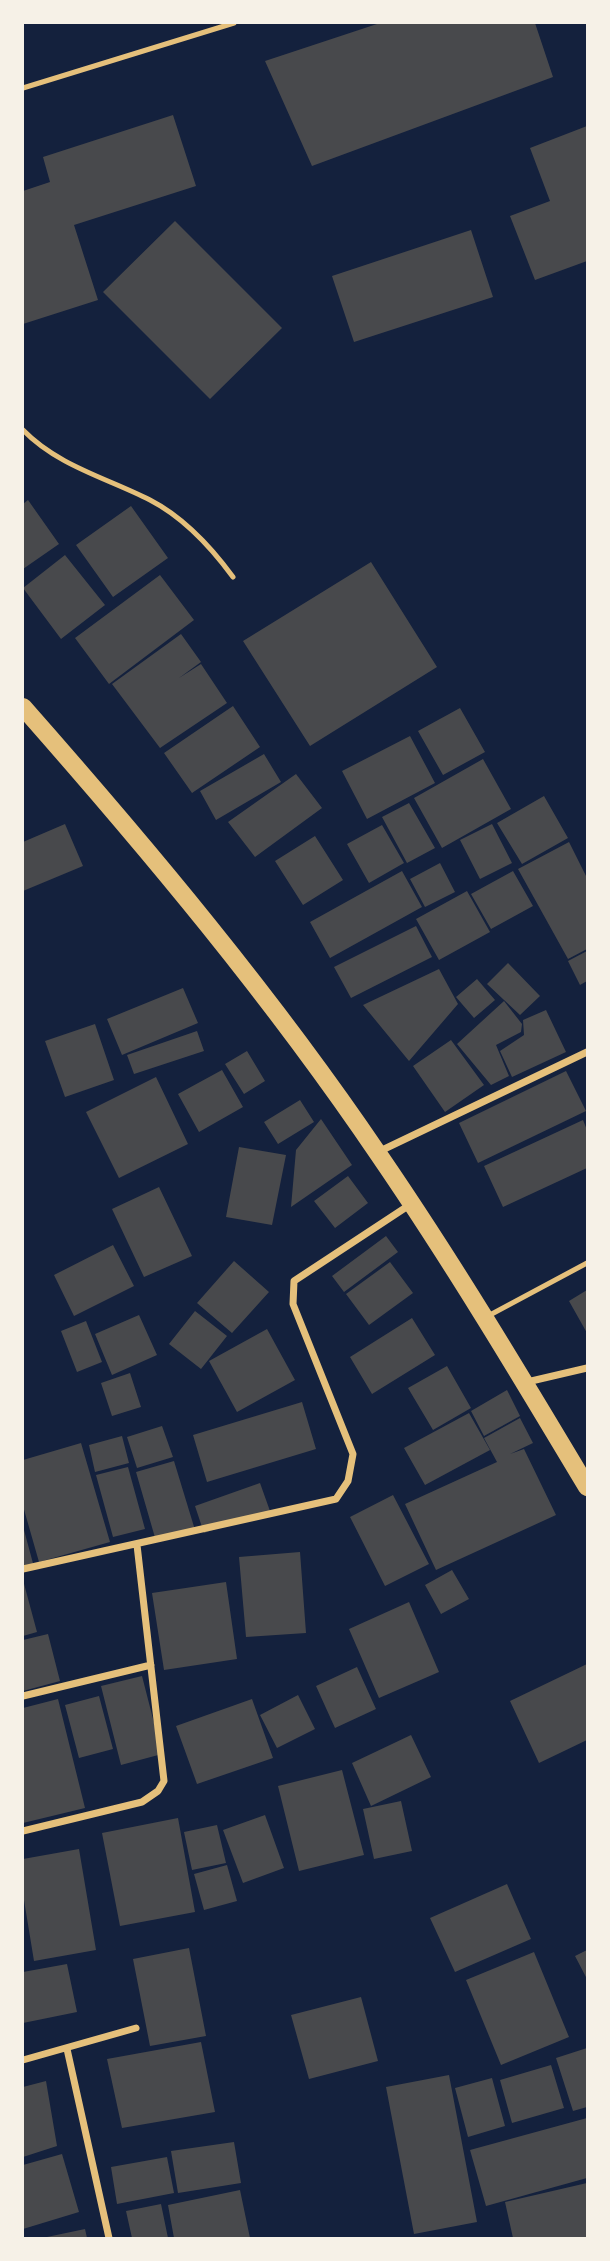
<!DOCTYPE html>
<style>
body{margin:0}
#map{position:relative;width:610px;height:2261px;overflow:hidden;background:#14213d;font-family:Rubik,sans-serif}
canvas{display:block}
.frame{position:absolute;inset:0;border:24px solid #f6f1e7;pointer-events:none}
</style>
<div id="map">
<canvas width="610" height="2261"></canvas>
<div class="frame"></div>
</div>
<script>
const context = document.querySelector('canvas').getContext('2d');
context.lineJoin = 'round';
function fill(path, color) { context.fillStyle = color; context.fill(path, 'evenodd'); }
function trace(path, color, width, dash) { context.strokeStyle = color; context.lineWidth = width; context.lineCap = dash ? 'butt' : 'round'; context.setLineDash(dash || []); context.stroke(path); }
fill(new Path2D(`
 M380 23H535L553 77 312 166 265 61Z
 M173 115 196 186 74 225 98 300 23 324V191L50 182 43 157Z
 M587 126V261L535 280 510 216 550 201 530 148Z
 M175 221 282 328 210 399 103 292Z
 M471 230 493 297 354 342 332 276Z
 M28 500 59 544 23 569V504Z
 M131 506 168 558 113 597 76 545Z
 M65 555 105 605 61 639 23 588Z
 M371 562 437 667 310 746 243 641Z
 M160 575 194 620 109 684 75 638Z
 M181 634 201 662 179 678 201 664 227 703 160 748 112 684Z
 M233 706 260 747 192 793 164 753Z
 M460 708 485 752 443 775 418 731Z
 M410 736 435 783 367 819 342 771Z
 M264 754 281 782 216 820 200 791Z
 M483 759 511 809 442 848 414 798Z
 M296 774 322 808 255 857 228 822Z
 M544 796 568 838 522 864 497 823Z
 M409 803 435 848 407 863 382 817Z
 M65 824 83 866 23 891V842Z
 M492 824 512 863 480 879 460 840Z
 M382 825 404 863 369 883 347 844Z
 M315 836 343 880 303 905 275 861Z
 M569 842 587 878V949L568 959 518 869Z
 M440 863 455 892 425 907 410 879Z
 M402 871 422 907 330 958 310 922Z
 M513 871 533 906 491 929 471 894Z
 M467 891 490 932 439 960 416 919Z
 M416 926 432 957 351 998 334 967Z
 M587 951V981L580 985 568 961Z
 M508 963 540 996 520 1015 487 984Z
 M439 969 458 1004 409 1061 363 1005Z
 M477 979 495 1000 474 1018 456 997Z
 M183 988 198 1023 122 1055 107 1019Z
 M504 1001 522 1024 521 1032 496 1045 509 1076 491 1085 457 1044Z
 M546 1010 566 1052 512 1077 500 1051 524 1035 523 1020Z
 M95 1024 114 1080 65 1097 45 1041Z
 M197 1031 204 1051 134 1074 127 1055Z
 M451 1040 484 1085 445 1112 413 1066Z
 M247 1051 265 1081 244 1094 225 1064Z
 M222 1070 243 1107 199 1132 178 1094Z
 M566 1071 586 1111 478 1163 459 1123Z
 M156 1077 188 1144 119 1178 86 1112Z
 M300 1100 314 1122 278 1144 264 1122Z
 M321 1119 352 1165 291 1207 296 1150Z
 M583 1120 587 1130V1168L503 1207 484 1166Z
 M239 1147 286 1155 272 1225 226 1217Z
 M348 1176 368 1203 335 1228 314 1201Z
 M159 1187 192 1256 144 1277 112 1209Z
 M386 1236 398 1252 344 1292 332 1276Z
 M113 1245 134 1286 74 1316 54 1275Z
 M234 1261 269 1292 232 1333 197 1303Z
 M390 1262 413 1293 369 1325 346 1294Z
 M587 1290V1333L569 1301Z
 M195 1311 227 1336 201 1369 169 1344Z
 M139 1315 157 1355 112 1375 95 1334Z
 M412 1318 435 1355 372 1394 350 1357Z
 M86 1321 102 1362 77 1372 61 1331Z
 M267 1329 295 1380 237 1412 209 1361Z
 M447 1366 471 1408 433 1430 408 1388Z
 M130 1373 141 1407 112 1416 101 1383Z
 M507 1390 520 1416 484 1436 471 1411Z
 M302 1402 316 1449 207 1482 193 1435Z
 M469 1413 490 1450 425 1485 404 1448Z
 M520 1418 533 1443 510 1454 524 1449 556 1515 436 1570 405 1504 497 1462 484 1438Z
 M162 1426 173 1457 137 1468 127 1437Z
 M122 1436 129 1463 95 1472 89 1445Z
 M81 1443 110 1542 39 1562 23 1506V1460Z
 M174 1461 195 1530 156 1541 136 1472Z
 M128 1467 145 1529 113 1537 96 1475Z
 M260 1483 270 1511 204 1533 195 1506Z
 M393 1495 429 1564 385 1586 350 1517Z
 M24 1530 34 1567 23 1570V1531Z
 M300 1552 306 1633 246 1637 239 1557Z
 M452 1570 469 1599 441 1614 425 1585Z
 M23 1580 37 1632 23 1636Z
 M226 1582 237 1659 164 1670 152 1593Z
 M409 1602 439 1672 379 1698 349 1629Z
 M48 1634 60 1681 23 1691V1640Z
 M587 1664V1740L539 1763 510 1701Z
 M357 1667 376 1709 335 1728 316 1686Z
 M142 1676 162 1754 121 1765 101 1686Z
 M298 1695 315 1729 277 1748 260 1715Z
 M99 1696 113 1749 79 1758 65 1705Z
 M58 1699 85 1808 23 1823V1708Z
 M252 1699 273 1758 197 1784 176 1726Z
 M411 1735 431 1777 371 1806 352 1763Z
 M342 1770 364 1855 299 1871 278 1786Z
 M401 1801 412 1851 374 1859 363 1809Z
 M265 1815 284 1868 243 1883 223 1830Z
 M178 1818 195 1912 120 1926 102 1833Z
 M217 1825 226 1863 192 1870 184 1832Z
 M79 1849 96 1950 34 1961 23 1894V1859Z
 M227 1865 237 1901 204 1910 194 1874Z
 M507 1884 531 1939 455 1972 430 1918Z
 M189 1948 206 2036 150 2046 133 1959Z
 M587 1950V1979L575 1956Z
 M534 1952 569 2037 501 2065 466 1980Z
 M67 1964 77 2012 23 2023V1972Z
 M361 1997 378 2061 309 2079 291 2015Z
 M201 2042 215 2112 122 2128 107 2059Z
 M587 2048V2107L573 2111 556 2058Z
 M551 2065 564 2108 512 2123 500 2080Z
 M449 2075 477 2222 414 2234 386 2087Z
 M492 2078 505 2126 468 2137 455 2088Z
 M46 2081 57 2146 23 2157V2087Z
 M587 2118V2178L486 2206 470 2150Z
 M234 2142 241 2183 178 2193 171 2151Z
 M62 2154 79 2212 23 2229V2165Z
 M167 2157 174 2193 117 2204 111 2167Z
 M587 2183V2238H513L505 2202Z
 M240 2190 250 2238H174L168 2205Z
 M161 2204 168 2238H132L126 2211Z
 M85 2229 87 2238H48L47 2237Z`), '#48494c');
trace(new Path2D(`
 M23 88 234 23
 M23 430C58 466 107 478 150 500 183 517 211 547 233 577
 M488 1316 587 1263`), '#e5c07b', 5);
trace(new Path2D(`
 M378 1152 587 1052
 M527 1382 587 1368
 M23 1569 336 1499 348 1481 353 1454 293 1304 294 1281 411 1204
 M23 1696 151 1665
 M23 1831 142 1802 158 1791 164 1781 137 1545
 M67 2049 109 2238
 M23 2060 136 2028`), '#e5c07b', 7);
trace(new Path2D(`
 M23 707C149 850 272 997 379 1155 453 1263 520 1375 587 1487`), '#e5c07b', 18);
</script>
